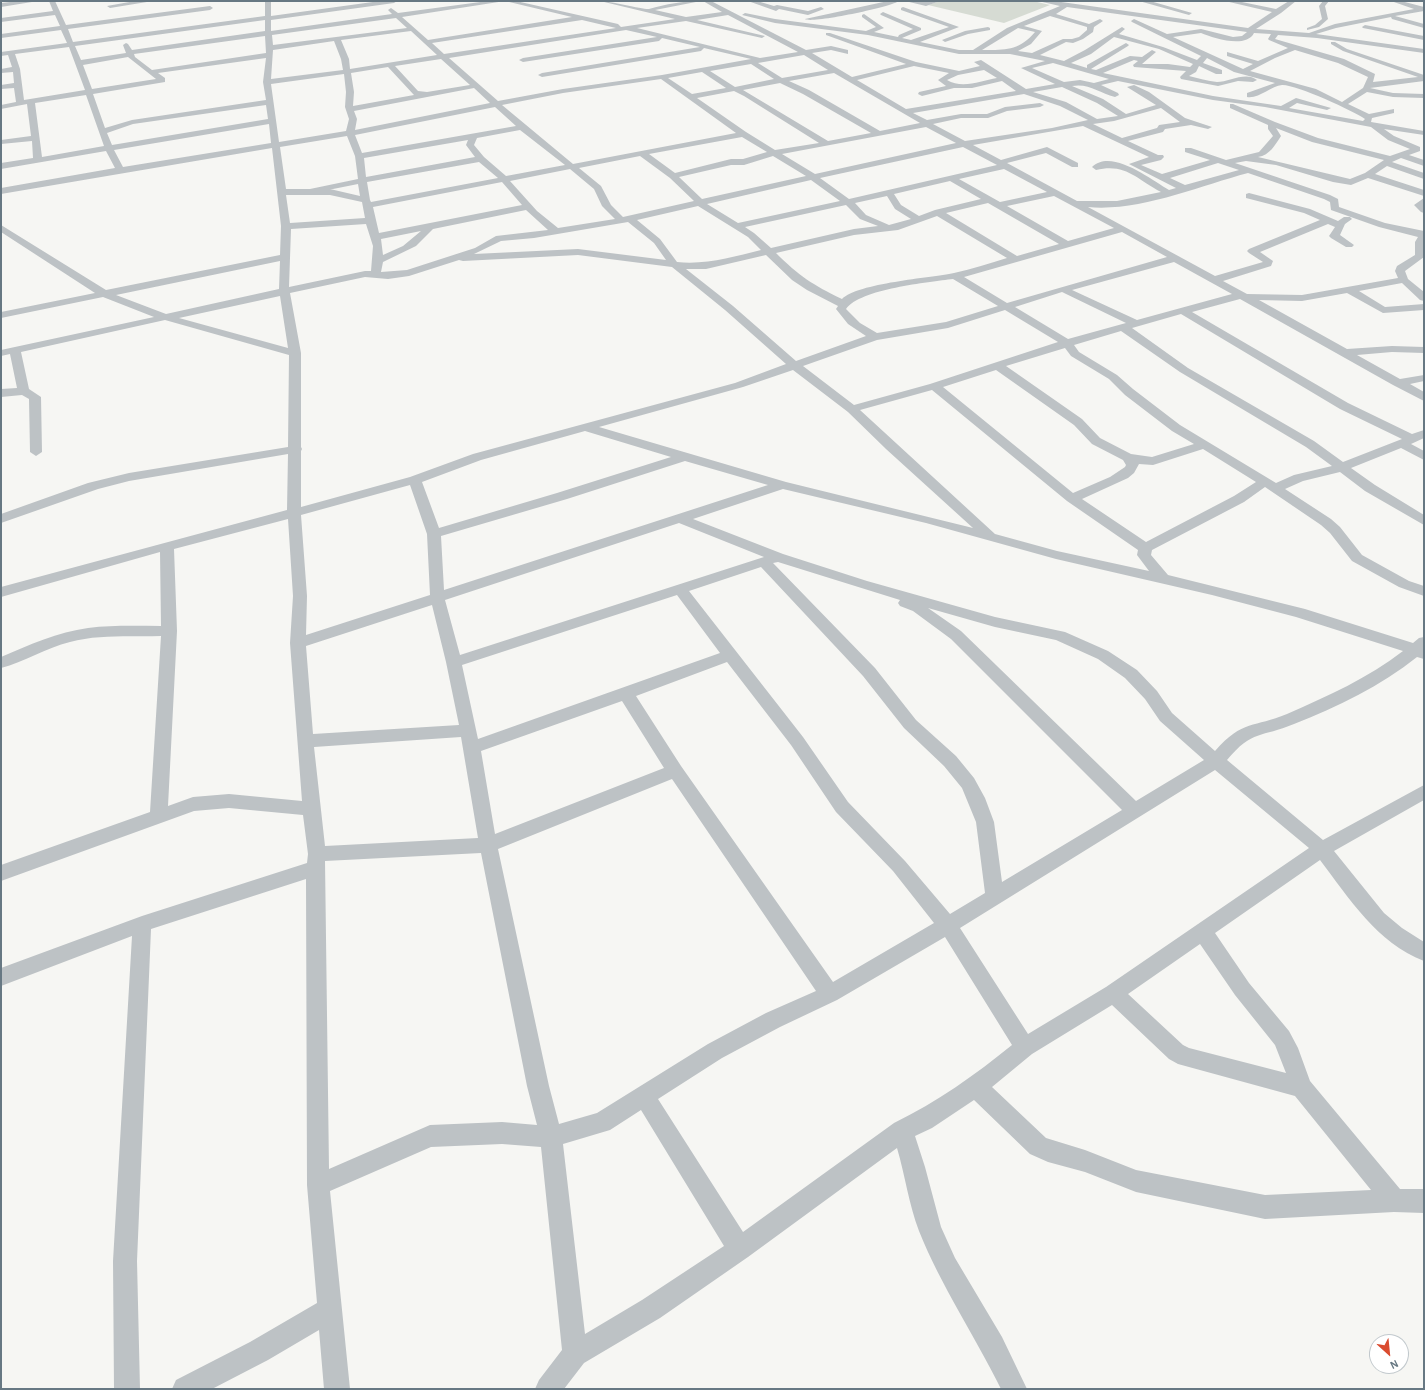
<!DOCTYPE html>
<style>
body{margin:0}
#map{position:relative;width:1425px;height:1390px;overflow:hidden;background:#f6f6f3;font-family:"Alegreya Sans",sans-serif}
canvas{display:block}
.frame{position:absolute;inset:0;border:2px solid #677883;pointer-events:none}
.north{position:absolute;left:1369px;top:1334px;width:40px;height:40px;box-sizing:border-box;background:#fff;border:1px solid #c2c9cd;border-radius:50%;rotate:153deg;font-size:11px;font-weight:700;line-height:16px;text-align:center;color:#677883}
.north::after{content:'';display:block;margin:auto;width:14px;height:18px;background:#da4c30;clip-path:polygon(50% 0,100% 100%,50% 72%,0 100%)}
</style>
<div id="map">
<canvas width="1425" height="1390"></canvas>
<div class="frame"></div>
<div class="north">N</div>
</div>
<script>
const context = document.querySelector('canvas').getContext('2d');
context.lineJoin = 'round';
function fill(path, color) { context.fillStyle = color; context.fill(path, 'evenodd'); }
fill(new Path2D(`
 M940 1H1033L1050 5 1004 23 928 5Z`), '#d6dbd3');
fill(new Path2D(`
 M19 1H38L1 7V3Z
 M49 1H55L66 25 210 6 213 8 210 10 68 29 73 42 265 16V1H271V16L380 1H397L394 3 271 20V31L392 14 388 10 391 8 398 13 488 1H516L618 24 621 27 675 19 600 1C610 1 645 10 649 9 666 4 683 1 701 1L655 10 686 17 722 12 703 1H711L806 50 831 46 848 50V54L831 50 812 53 852 77 906 64 826 35V33H830L916 62 959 71 980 66 974 62 981 60 1026 89 1055 84 1021 68 1045 61 1010 54H959L868 35 775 23 742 15 745 13 775 19 866 31 876 27 862 17V15L864 14 884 28 874 32 898 37 899 35 913 29 881 15 880 14 883 12 921 28V30L902 38 911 40 949 27 901 10V8L903 7 959 27 920 42 959 50H973L1007 28 1060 6 1038 1H1054L1248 28 1272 12 1225 1H1237L1276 9 1289 1H1296L1281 13 1256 29 1309 33 1335 24 1414 9 1391 1H1401L1424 7V11L1395 16 1424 24V28L1392 19 1391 17 1336 28 1316 34 1424 49V53L1317 38 1278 35 1275 39 1344 59 1375 74 1373 82 1418 77 1343 51 1331 44V42H1335L1347 49 1424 75V81L1370 88 1393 93 1424 94V98L1393 97 1367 92 1348 104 1369 114 1394 109V113L1372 118 1371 122 1424 131V135L1384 129 1394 136 1420 147V151L1409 155 1424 160V166L1401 158 1392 162 1424 173V179L1387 166 1375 174 1424 190V196L1368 178 1351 185 1333 182 1276 165 1246 161 1235 163 1330 195 1338 199 1339 207 1385 223 1424 231V257L1405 271 1408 279 1424 292V301L1420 300 1402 283 1359 291 1385 307 1424 304V310L1383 313 1347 293 1302 301 1259 300 1347 349 1392 346 1424 347V353L1392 352 1357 355 1400 379 1424 375V381L1410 384 1424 392V401L1393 385 1240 299 1192 312 1348 403 1412 434 1424 430V438L1411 444 1424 451V460L1401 448 1351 468 1375 485 1424 515V525L1365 491 1340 472 1303 481 1285 489 1331 519 1340 527 1362 555 1409 581 1424 586V596L1399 587 1352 561 1330 533 1321 525 1265 487 1244 502 1152 550 1151 555 1168 575 1305 609 1413 643 1419 638 1424 637V659L1417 657C1381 686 1337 707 1294 724 1261 738 1253 729 1227 760L1323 840 1424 785V800L1334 851 1384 913 1402 928 1424 942V961C1377 943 1349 898 1320 860L1215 933 1249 983 1289 1031 1298 1048 1310 1081 1400 1189H1424V1213L1394 1212 1265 1219 1136 1192 1085 1172 1048 1162 1030 1154 974 1100 932 1128 915 1136 925 1167 941 1227 955 1258 1002 1337 1027 1389H1001C975 1336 941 1286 919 1231 909 1205 905 1175 897 1148L748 1257 660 1318 584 1363 564 1389H535L539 1380 562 1350 541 1147 502 1144 431 1147 330 1191 350 1389H324L319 1330 268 1360 212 1389H172L176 1380 250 1342 317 1303 307 1185 306 879 151 929 137 1261 140 1389H114L113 1261 132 936 1 986V968L142 916 307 863 308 854 303 815 229 808 194 811 1 881V865L150 812 161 636C131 637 99 634 70 642 46 648 24 662 1 668V657C29 645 58 632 88 628 112 625 137 626 161 626L160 552 1 597V587L287 510 288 454 129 481 98 489 1 523V514L88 483 129 473 288 447 289 355 165 320 21 352 29 389 41 397 42 452 36 456 30 452 29 399 22 395 1 397V389L17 388 10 354 1 356V350L154 317 103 297 1 318V312L95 293 1 232V225L106 290 280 255 281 226 272 148 1 194V188L115 168 106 151 1 169V163L33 158 32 141 1 144V140L31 136 27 104 1 109V105L16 102 14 88 1 89V85L14 83 13 72 1 73V69L12 67 8 55 1 56V52L67 43 61 30 1 38V34L60 26 55 15 1 22V18L53 11ZM505 1 572 17 428 40 402 17ZM1067 7 1247 32 1242 36 1233 37 1201 29 1167 34 1134 19 1131 21 1132 22 1201 56 1197 60 1163 47 1119 34 1125 29 1122 27 1085 50 1064 61 1040 55 1066 42 1073 43 1083 39 1093 32 1094 27 1103 21 1100 19 1089 24 1056 14ZM728 15 798 52 760 58 637 28 686 21 762 38 765 36 697 20ZM1050 16 1087 27V30L1079 37 1072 39H1063L1032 53 1018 51 1031 44 1042 31 1024 26ZM396 18 407 28 273 45 272 35ZM265 20V31L132 50 128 44 126 43 123 45 126 53 81 60 75 46ZM582 20 616 28 444 54 432 43ZM1018 28 1035 32C1019 51 1005 50 982 50ZM626 30 657 37 523 58 519 60 523 62 659 41 662 38 700 47 542 73 538 75 542 77 701 51 704 48 751 59 662 75 563 89 498 101 449 58ZM411 31 437 55 350 69 349 59 341 40ZM1201 33C1213 38 1246 49 1254 33L1271 34 1268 39 1269 40 1288 48 1258 61 1227 52V56L1253 64 1243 69 1173 37ZM265 36 266 53 152 70 135 57 134 54ZM1114 37 1159 49 1193 64 1190 67 1168 64H1142L1156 52 1152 50 1142 57 1130 56 1096 70 1091 69 1128 46 1129 45 1126 43 1087 65V68L1071 63 1091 54ZM334 41 341 59 343 70 271 79 273 50ZM69 47 85 90 24 100 20 69 15 54ZM1295 50 1338 63 1368 77 1363 88 1342 102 1316 89 1250 71 1275 58ZM804 55 828 70 782 78 758 63ZM128 57 156 79 92 89 83 65ZM266 58 263 82 266 100 132 120 105 128 93 94 165 82V78L158 73ZM1207 58 1234 72 1275 83 1247 93V97C1259 99 1271 86 1282 85 1295 84 1354 111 1365 119L1363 121 1289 108 1297 103 1327 110 1331 108 1296 98 1281 106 1213 96 1103 73 1134 60 1138 61 1133 65 1134 67 1186 71 1180 77 1181 79 1218 86 1238 81 1253 82 1257 80C1246 71 1229 82 1217 82 1208 81 1198 78 1189 76L1196 72 1199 66 1216 74H1222V70L1203 63ZM441 59 470 85 427 92 418 91 395 66ZM1053 63 1109 79 1094 83 1080 80 1064 82 1032 68ZM751 64 774 79 735 87 710 71ZM914 66 949 73 938 80 946 86 919 92 918 94 922 96 954 88H972L1002 81 1016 91 906 109 857 80ZM388 67 414 95 353 106 354 92 351 73ZM984 70 997 78C981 81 962 89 947 80L958 75ZM702 72 726 88 692 94 668 78ZM834 73 920 123 880 131 809 90 789 81ZM344 74 346 92 345 107 349 119 346 131 279 142 271 84ZM661 79 736 133 573 164 502 105 563 93ZM1118 81 1213 100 1265 107 1371 127 1388 140 1410 149 1390 156 1318 138 1275 122 1233 104H1230V108L1268 125V129L1273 136 1259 152 1226 160 1191 148H1185V152L1210 160 1162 174 1141 165 1161 160 1164 157 1163 155H1158L1128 141 1163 132 1165 129 1191 125 1208 129 1212 127 1185 118 1149 92 1134 85 1127 87 1156 105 1126 114 1103 99 1072 86C1089 83 1099 93 1115 97L1119 95 1118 93 1101 85ZM780 83 803 94 871 133 828 141 743 90ZM1062 87 1097 103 1118 116 1097 119 1066 102 1033 92ZM474 88 490 103 355 130 357 119 354 111ZM734 91 744 96 819 143 775 150 746 132 697 98ZM1024 94 1060 106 1088 120 1052 128 965 141 933 124 961 118H988L1007 111 1040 107 1044 105 1040 103 1005 107 987 114H961L927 120 913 113ZM86 95 104 146 42 157 35 103ZM266 105 268 119 112 145 107 133 133 124ZM495 107 516 126 362 153 355 135ZM1161 108 1180 122 1159 125 1157 128 1122 138 1093 124 1114 121ZM269 124 271 143 123 167 114 150ZM1083 126 1149 157 1129 164 1176 188 1169 190C1151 180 1112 148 1092 167L1096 170C1126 163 1136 179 1161 192L1117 201H1077L1007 163 1046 153 1072 167H1078V163L1047 147 1001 160 973 145ZM926 127 956 143 815 174 782 154ZM1276 128 1312 142 1384 160 1365 173 1350 179 1258 157C1270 155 1275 145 1281 136ZM520 130 565 165 506 176 484 157 474 145 477 138ZM347 136 355 156 358 179 310 189H286L280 147ZM742 137 767 152 743 159H731L675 173 649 154ZM468 140 466 145 475 157 366 177 364 158ZM963 147 997 165 849 199 820 178ZM640 156 670 178 694 201 623 217 611 205 601 186 579 168ZM773 156 806 176 702 199 679 177 731 165H744ZM479 162 498 178 371 202 370 200 367 182ZM1218 163 1239 170 1185 185 1170 178ZM570 169 594 189 602 206 615 219 558 228 537 211 510 181ZM1004 169 1047 192 1000 202 959 179ZM1248 173 1324 199 1330 202 1331 210 1379 227 1418 237 1415 242V255L1397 266 1395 271 1398 278 1302 295 1247 294 1223 281 1271 266 1273 261 1260 252 1328 224 1335 227 1329 236 1331 238 1346 247H1352L1354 245 1340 235 1345 224 1352 219 1350 217H1344L1338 221 1310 209 1249 193 1246 194V198L1304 213 1320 220 1249 249 1247 251 1249 253 1263 262 1215 276 1088 207C1139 212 1199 186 1248 173ZM811 180 840 201 738 223 707 204ZM950 181 981 199 935 210 919 216 901 205 894 194ZM502 182 522 205 379 233 373 207ZM358 184 360 196 330 189H333ZM286 195H330L362 202 365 218 290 223ZM887 196 895 209 911 219 889 225 866 215 855 203ZM1054 196 1114 228 1068 241 1007 206ZM988 203 1059 244 1017 256 946 213ZM846 205 860 219 878 226 854 229 771 248 754 233 745 227ZM698 206 748 237 761 250C733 257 706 265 677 262L660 239 637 220ZM526 210 548 230 496 236 475 248 407 270 381 272 383 262 416 246 433 229ZM937 216 1007 258C990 263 972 269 954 273 930 278 858 283 842 299 813 285 799 276 776 253L854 235 898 230ZM628 222 654 243 666 260 578 249 474 254 501 241 534 238ZM366 224 373 246 371 271H365L289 287 291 229ZM421 231 403 246 383 255 381 239ZM1122 232 1167 257 1007 303 964 277ZM578 255 672 267 725 310 786 364 735 383 473 454 410 477 301 507V451L302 449 301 447V353L290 293 365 277 388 279 409 276 459 260 463 261ZM766 255 792 280 807 290 838 306 836 309 848 324 866 336 796 361 733 306 686 269H706ZM280 261 279 289 166 314 116 295ZM1174 262 1232 294 1137 320 1072 290ZM953 279 998 306 946 322 877 333 860 323 846 309C860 289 929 282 953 279ZM1062 292 1126 323 1068 339 1015 307ZM280 296 288 348 179 318ZM1005 310 1058 342 930 384 854 405 803 366 877 340 948 328ZM1181 314 1340 409 1402 439 1343 462 1314 441 1188 368 1132 328ZM1121 331 1180 372 1306 447 1332 466 1294 475 1276 483 1180 425 1133 389 1117 375 1079 352 1074 345ZM1065 348 1071 356 1109 379 1125 395 1172 431 1194 444 1152 457 1131 454 1100 438 1082 419 1006 366ZM793 370 848 412 886 449 973 528 786 482 599 427 743 387ZM996 370 1074 425 1092 444 1123 460 1126 465 1125 467 1110 477 1073 493 943 387ZM932 390 1067 501 1138 550 1137 555 1149 571 1057 551 995 534 860 410ZM585 431 671 457 557 493 439 528 422 482 481 460ZM1203 449 1256 482 1234 496 1146 542 1082 499 1128 478 1134 473 1139 464 1153 465ZM685 461 768 485 444 590 441 536 567 499ZM410 485 427 534 430 595 306 635 307 596 301 515ZM783 489 926 523 1056 559 1212 595 1296 617 1403 651C1368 678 1328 696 1287 714 1254 728 1243 719 1215 751L1172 713 1157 691 1137 670 1108 651 1065 632 995 617 867 581 783 554 693 519ZM288 519 293 596 290 643 302 801 229 794 193 797 168 806 177 631 174 549ZM679 523 764 557 460 655 445 600ZM778 562 900 600 898 603 900 606 913 611 951 639 1122 810 1002 882 994 822 985 798 974 778 956 756 916 720 875 668 773 563ZM761 567 863 676 904 728 944 766 962 788 976 822 985 893 950 914 905 861 848 802 803 737 689 591ZM677 595 720 653 478 739 462 665ZM432 605 446 662 459 725 313 734 306 646ZM928 608 995 627 1056 640 1098 659 1125 678 1145 699 1160 721 1204 760 1136 801 961 631ZM727 662 791 745 836 812 893 871 934 923 833 982 681 766 636 696ZM622 701 664 768 495 834 481 751ZM461 737 478 838 325 846 314 747ZM1215 770 1309 848 1106 987 1028 1034 960 928ZM672 779 816 991 766 1013 708 1044 597 1113 559 1124 549 1086 498 849ZM481 853 527 1086 537 1125 502 1122 430 1125 329 1169 325 861ZM945 937 1012 1045C975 1075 937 1102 894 1123L743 1232 658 1099 722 1058 780 1027 837 1000ZM1200 944 1235 995 1275 1045 1286 1073 1189 1048 1183 1045 1128 994ZM1112 1005 1169 1059 1178 1064 1295 1096 1371 1190 1265 1195 1136 1170 1085 1150 1046 1138 992 1087 1032 1054ZM641 1110 724 1246 642 1300 585 1334 563 1144 610 1130Z
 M135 1H153L110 8 107 6Z
 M748 1H757L774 6 777 5 808 11 821 7 824 9 808 15 779 9 776 11Z
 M888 1H899C891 7 811 24 805 19Z
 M905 1H940L926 6Z
 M1139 1H1150L1192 13 1189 15Z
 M1323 1H1329L1325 6 1328 19 1319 27 1307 30V28L1315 25 1322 19 1319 6Z
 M1365 25 1424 36V40L1363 28 1362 27Z
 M988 27 990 28V30L968 34 945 42 942 40 965 31Z
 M1424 198V213L1421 212 1414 205Z`), '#bdc2c5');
</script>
